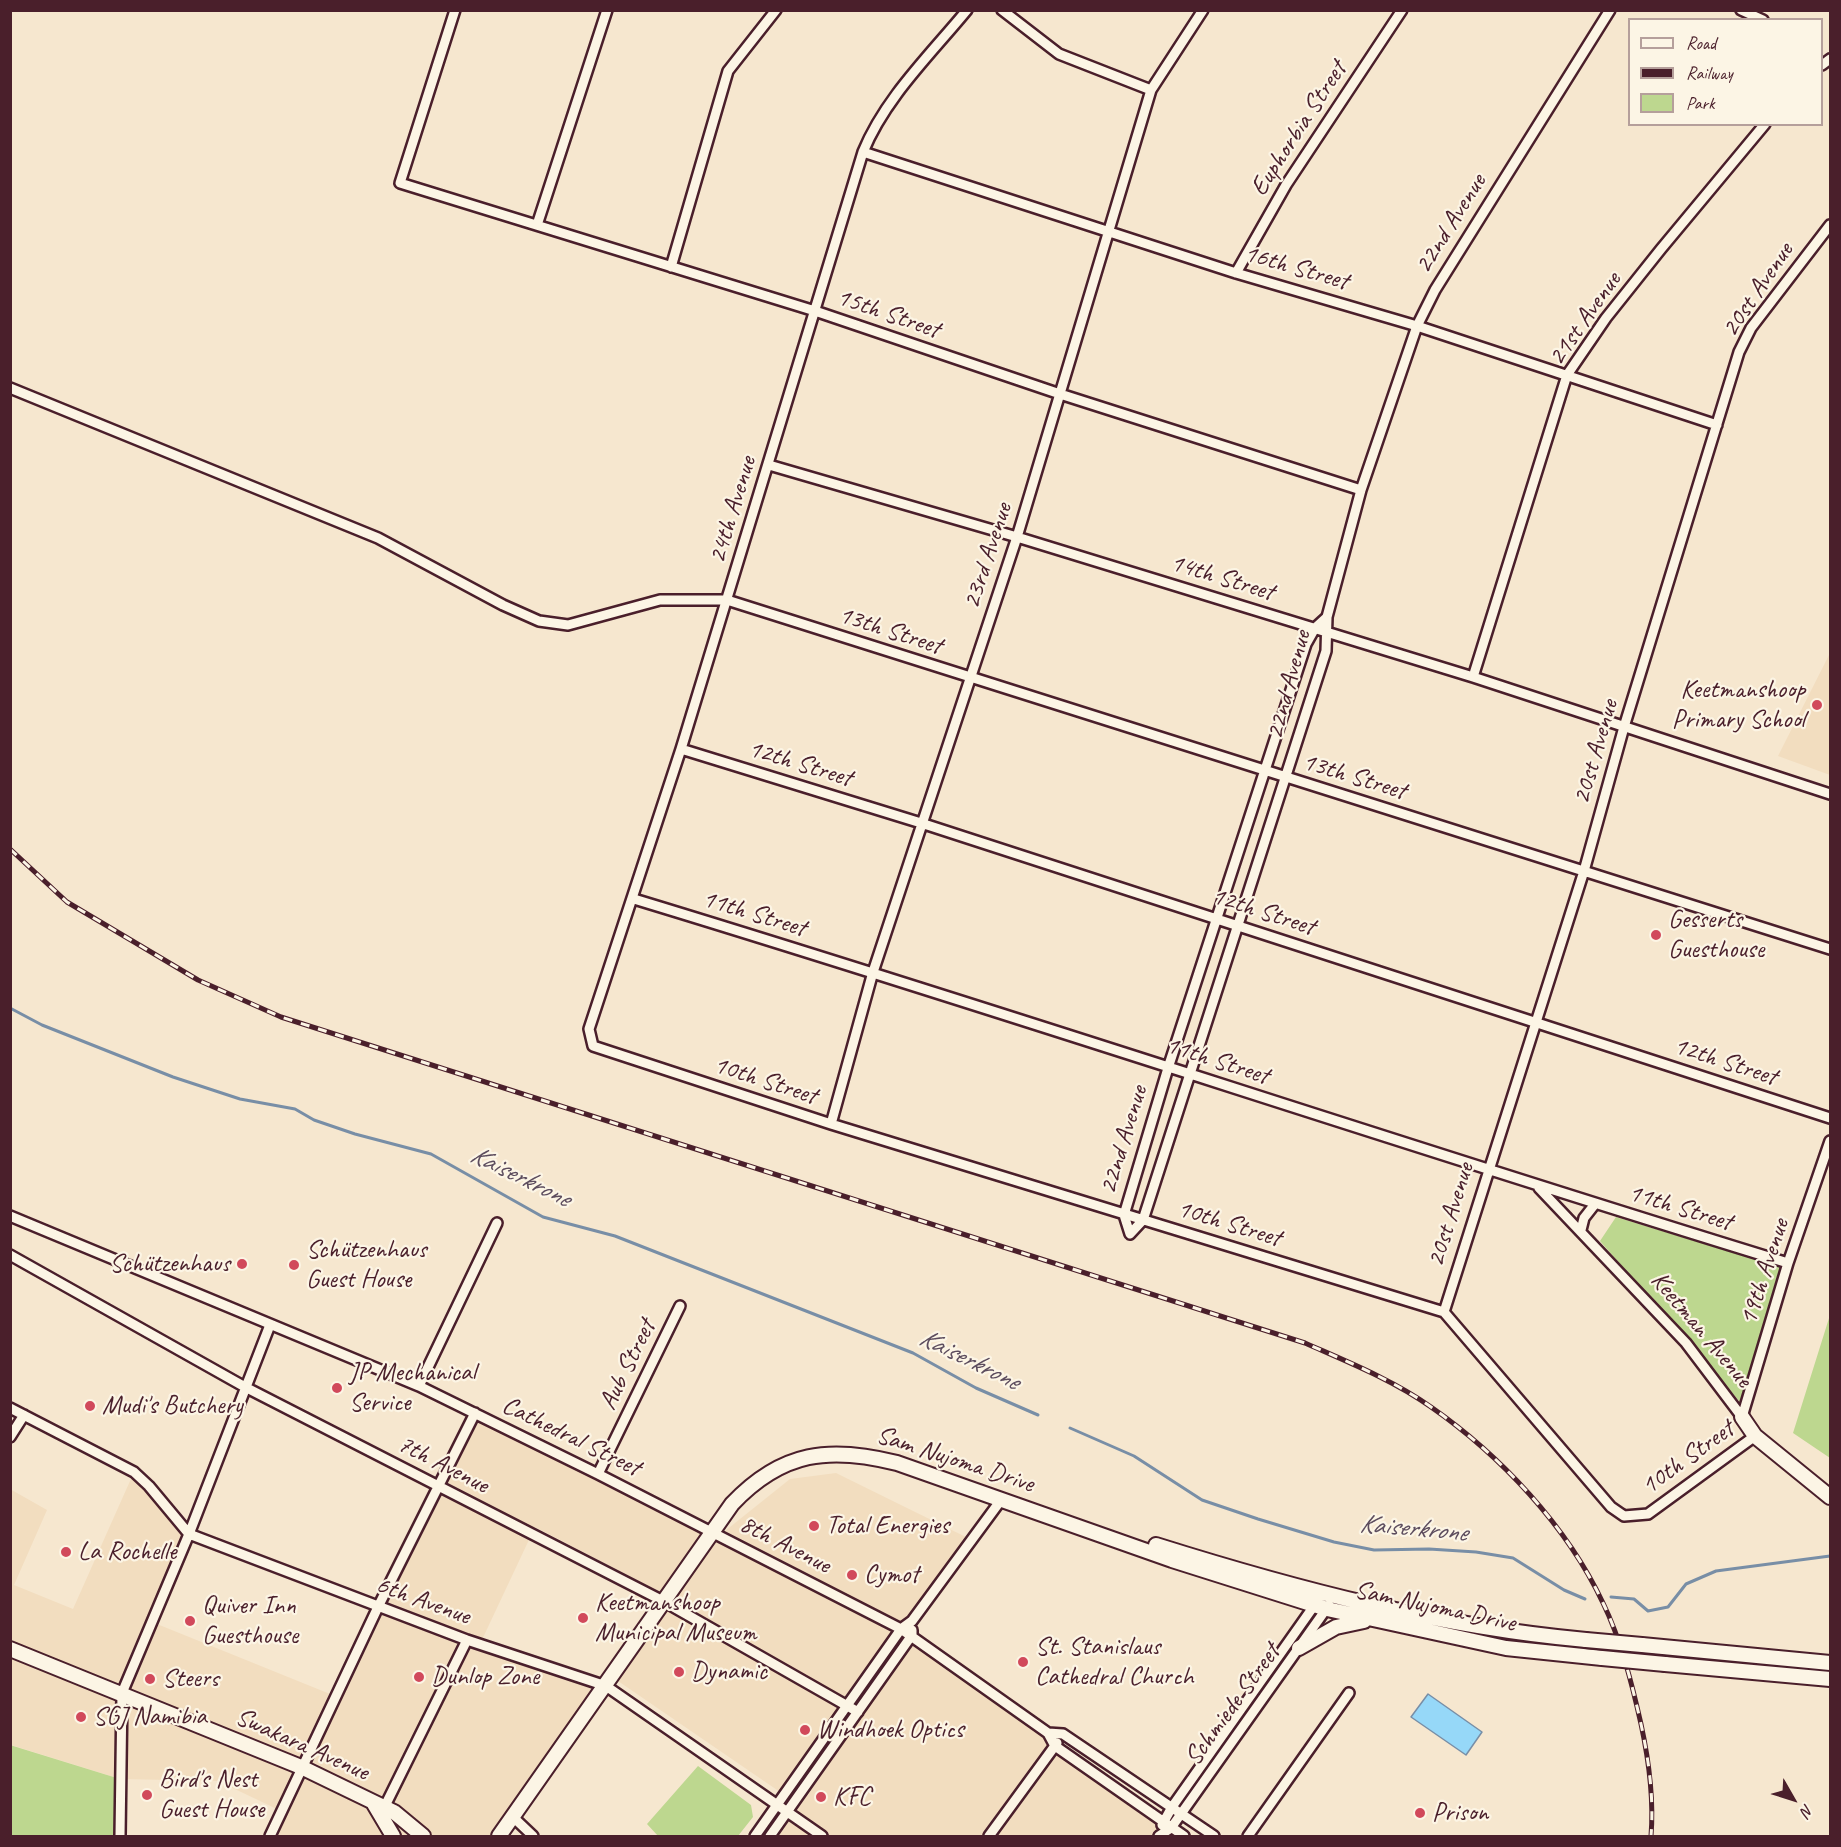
<!DOCTYPE html>
<meta charset="utf-8">
<style>
body{margin:0}
#map{position:relative;width:1841px;height:1847px;overflow:hidden;background:#f6e7cf;font-family:Caveat,sans-serif}
canvas{display:block}
.frame{position:absolute;inset:0;border:12px solid #4a1f2b;pointer-events:none}
.legend{position:absolute;left:1628px;top:18px;width:195px;height:108px;box-sizing:border-box;background:#fcf5e5;border:2px solid #b59f9b;margin:0;padding:8px 10px;list-style:none;font-size:18px;color:#4a1f2b}
.legend li{display:flex;align-items:center;gap:12px;height:30px}
.legend b{width:30px;border:2px solid #b59f9b}
.north{position:absolute;left:1763px;top:1769px;width:60px;height:60px;-webkit-text-stroke:4px #fcf5e5;paint-order:stroke;rotate:129deg;font-size:16px;font-weight:700;line-height:24px;text-align:center;color:#4a1f2b}
.north::after{content:'';display:block;margin:auto;width:21px;height:27px;background:#4a1f2b;clip-path:polygon(50% 0,100% 100%,50% 72%,0 100%)}
</style>
<div id="map">
<canvas width="1841" height="1847"></canvas>
<div class="frame"></div>
<ul class="legend">
<li><b style="height:8px;background:#fcf5e5"></b>Road</li>
<li><b style="height:8px;background:#4a1f2b"></b>Railway</li>
<li><b style="height:16px;background:#bdd78f"></b>Park</li>
</ul>
<div class="north">N</div>
</div>
<script>
const context = document.querySelector('canvas').getContext('2d');
context.lineJoin = 'round';
function fill(path, color) { context.fillStyle = color; context.fill(path, 'evenodd'); }
function trace(path, color, width, dash) { context.strokeStyle = color; context.lineWidth = width; context.lineCap = dash ? 'butt' : 'round'; context.setLineDash(dash || []); context.stroke(path); }
function label(font, color, halo, rows, align = 'center') {
  context.font = font + ' Caveat,sans-serif'; context.lineWidth = 4.5; context.setLineDash([]); context.textBaseline = 'middle'; context.strokeStyle = halo; context.fillStyle = color; for (const [text, x, y, turn = 0] of rows) {
    context.save(); context.translate(x, y); context.rotate((+turn || 0) * Math.PI / 180); context.textAlign = isNaN(turn) ? turn : align; if (halo) context.strokeText(text, 0, 0); context.fillText(text, 0, 0); context.restore();
  }
}
fill(new Path2D(`
 M1830 653V775L1778 756Z
 M475 1413 720 1535 790 1479 836 1473 972 1540 901 1628 1048 1733 1055 1746 1184 1836H778L799 1805 618 1681 673 1599 535 1527 480 1644 606 1686 499 1836H270L281 1811 218 1781 120 1779 11 1745 10 1489 47 1510 14 1585 73 1609 134 1472 189 1534 152 1622 335 1696Z`), '#f2ddbf');
fill(new Path2D(`
 M1616 1217 1780 1267 1740 1402 1600 1241Z
 M1830 1315V1458L1793 1433Z
 M10 1745 120 1779V1836H11Z
 M698 1766 751 1805 753 1817 738 1836H658L647 1824Z`), '#bdd78f');
const water = new Path2D(`
 M1428 1694 1482 1732 1466 1755 1411 1717Z`);
fill(water, '#96d8f8');
trace(water, '#788ea6', 1.5);
trace(new Path2D(`
 M10 1008 42 1025 173 1077 240 1099 295 1109 314 1120 355 1134 431 1154 543 1217 615 1236 913 1353 976 1388 1038 1415
 M1070 1428 1134 1456 1202 1500 1258 1519 1334 1542 1374 1550 1429 1549 1476 1552 1513 1558 1564 1590 1585 1599
 M1611 1597 1634 1599 1648 1611 1668 1607 1686 1584 1716 1571 1830 1556`), '#788ea6', 3);
const street = new Path2D(`
 M455 10 400 183 815 311 1060 394 1361 490
 M967 10C930 55 885 98 863 152L681 749 589 1029 593 1046 831 1124 1444 1312 1611 1507 1624 1516 1648 1514 1755 1436
 M1002 10 1059 54 1151 90
 M1741 10 1763 20
 M1822 65 1830 59
 M863 152 1236 273 1417 326 1717 425
 M537 225 607 10
 M671 267 728 71 776 10
 M1236 273 1286 185 1402 10
 M10 388 378 538 503 605 539 621 568 625 660 600H727L1830 949
 M769 465 1017 537 1473 677 1830 794
 M1327 617 1315 628 1306 644 1168 1068 1124 1215 1130 1234 1143 1220 1326 651 1327 617 1361 490 1417 326 1435 290 1610 10
 M1473 677 1567 375 1606 318 1661 249 1765 124
 M681 749 921 823 1830 1118
 M634 899C1020 1016 1402 1145 1788 1263
 M831 1124 873 972 1017 537 1151 90 1203 10
 M1539 1188 1686 1343 1742 1417
 M10 1216 419 1386 598 1474 901 1629 1048 1733 1055 1746 1184 1836
 M1581 1230 1584 1218 1595 1204
 M10 1255 245 1387 663 1601 858 1712
 M1444 1312 1584 871 1624 727 1739 352 1751 328 1830 225
 M419 1386 497 1223
 M10 1408 134 1472 149 1486 189 1534 467 1640 606 1686 822 1836
 M1742 1417 1788 1263 1830 1141
 M10 1437 24 1415
 M598 1474 680 1306
 M1048 1733 1063 1734 1214 1836
 M383 1810 467 1640
 M513 1817 533 1836
 M1162 1825 1172 1807 1316 1603
 M120 1836 122 1693 189 1534 270 1325
 M270 1836 378 1607 475 1413
 M755 1836 901 1629 912 1621 1001 1500
 M770 1836 912 1635V1630
 M989 1836 1057 1743
 M1159 1836 1171 1828 1329 1605
 M1248 1836 1349 1693`);
const secondary = new Path2D(`
 M1742 1417 1755 1436 1830 1497
 M1156 1545C1296 1589 1440 1627 1586 1640
 M1642 1645 1830 1663
 M1299 1648 1336 1627 1364 1621
 M10 1649 301 1767 394 1812 423 1836
 M1665 1664 1830 1679
 M374 1804 393 1836
 M499 1836 732 1504C782 1451 830 1446 897 1463L1172 1560 1327 1609 1506 1648 1602 1658`);
trace(street, '#4a1f2b', 14);
trace(secondary, '#4a1f2b', 18);
trace(street, '#fcf5e5', 9);
trace(secondary, '#fcf5e5', 14);
const rail = new Path2D(`
 M10 849 67 902 198 980 281 1017 1305 1343C1348 1362 1393 1380 1431 1407 1500 1455 1567 1526 1603 1603 1621 1640 1632 1684 1641 1724 1649 1761 1654 1798 1651 1836`);
trace(rail, '#4a1f2b', 5);
trace(rail, '#fcf5e5', 3, [9]);
const secondaryBridge = new Path2D(`
 M1586 1640 1642 1645
 M1602 1658 1665 1664`);
trace(secondaryBridge, '#4a1f2b', 18, []);
trace(secondaryBridge, '#fcf5e5', 14);
for (const [x, y, r, color] of [
 [1817,705,6,"#d1495b"],
 [1656,935,6,"#d1495b"],
 [242,1264,6,"#d1495b"],
 [294,1265,6,"#d1495b"],
 [337,1388,6,"#d1495b"],
 [90,1406,6,"#d1495b"],
 [814,1526,6,"#d1495b"],
 [66,1552,6,"#d1495b"],
 [852,1575,6,"#d1495b"],
 [583,1618,6,"#d1495b"],
 [190,1621,6,"#d1495b"],
 [1023,1662,6,"#d1495b"],
 [679,1672,6,"#d1495b"],
 [419,1677,6,"#d1495b"],
 [150,1679,6,"#d1495b"],
 [81,1717,6,"#d1495b"],
 [805,1730,6,"#d1495b"],
 [147,1795,6,"#d1495b"],
 [821,1797,6,"#d1495b"],
 [1420,1813,6,"#d1495b"]
]) { const dot = new Path2D(); dot.arc(x, y, r, 0, 2 * Math.PI); context.fillStyle = color; context.fill(dot); trace(dot, '#fcf5e5', 2); }
label('26px', '#4a1f2b', '#fcf5e5', [
 ["Euphorbia Street",1299,129,-57],
 ["22nd Avenue",1451,224,-58],
 ["16th Street",1296,268,16],
 ["20st Avenue",1758,290,-56],
 ["15th Street",888,314,19],
 ["21st Avenue",1585,319,-55],
 ["24th Avenue",733,510,-73],
 ["23rd Avenue",988,556,-72],
 ["14th Street",1222,578,17],
 ["13th Street",890,631,18],
 ["22nd Avenue",1289,685,-75],
 ["20st Avenue",1596,752,-74],
 ["12th Street",800,764,17],
 ["13th Street",1354,777,17],
 ["12th Street",1263,912,18],
 ["11th Street",754,914,17],
 ["11th Street",1217,1061,18],
 ["12th Street",1725,1062,18],
 ["10th Street",765,1081,18],
 ["22nd Avenue",1124,1140,-73],
 ["11th Street",1680,1208,17],
 ["20st Avenue",1451,1215,-73],
 ["10th Street",1229,1224,17],
 ["19th Avenue",1765,1272,-72],
 ["Keetman Avenue",1701,1330,50],
 ["Aub Street",628,1365,-64],
 ["Cathedral Street",571,1437,26],
 ["10th Street",1688,1458,-36],
 ["Sam Nujoma Drive",955,1460,18],
 ["7th Avenue",443,1465,27],
 ["8th Avenue",785,1545,27],
 ["6th Avenue",423,1601,20],
 ["Sam Nujoma Drive",1435,1607,12],
 ["Schmiede Street",1233,1705,-54],
 ["Swakara Avenue",302,1745,24]
]);
label('26px', '#4a1f2b', '#fcf5e5', [
 ["Keetmanshoop",1805,690,"right"],
 ["Primary School",1805,720,"right"],
 ["Gesserts",1668,920],
 ["Guesthouse",1668,950],
 ["Schützenhaus",306,1250],
 ["Guest House",306,1280],
 ["Schützenhaus",230,1264,"right"],
 ["JP Mechanical",349,1373],
 ["Service",349,1403],
 ["Mudi's Butchery",102,1406],
 ["Total Energies",826,1526],
 ["La Rochelle",78,1552],
 ["Cymot",864,1575],
 ["Keetmanshoop",595,1603],
 ["Municipal Museum",595,1633],
 ["Quiver Inn",202,1606],
 ["Guesthouse",202,1636],
 ["St. Stanislaus",1035,1647],
 ["Cathedral Church",1035,1677],
 ["Dynamic",691,1672],
 ["Dunlop Zone",431,1677],
 ["Steers",162,1679],
 ["SGJ Namibia",93,1717],
 ["Windhoek Optics",817,1730],
 ["Bird's Nest",159,1780],
 ["Guest House",159,1810],
 ["KFC",833,1797],
 ["Prison",1432,1813]
], 'left');
label('italic 27px', '#5d4d5e', '#fcf5e5', [
 ["Kaiserkrone",520,1177,26],
 ["Kaiserkrone",969,1360,26],
 ["Kaiserkrone",1413,1529,5]
]);
</script>
